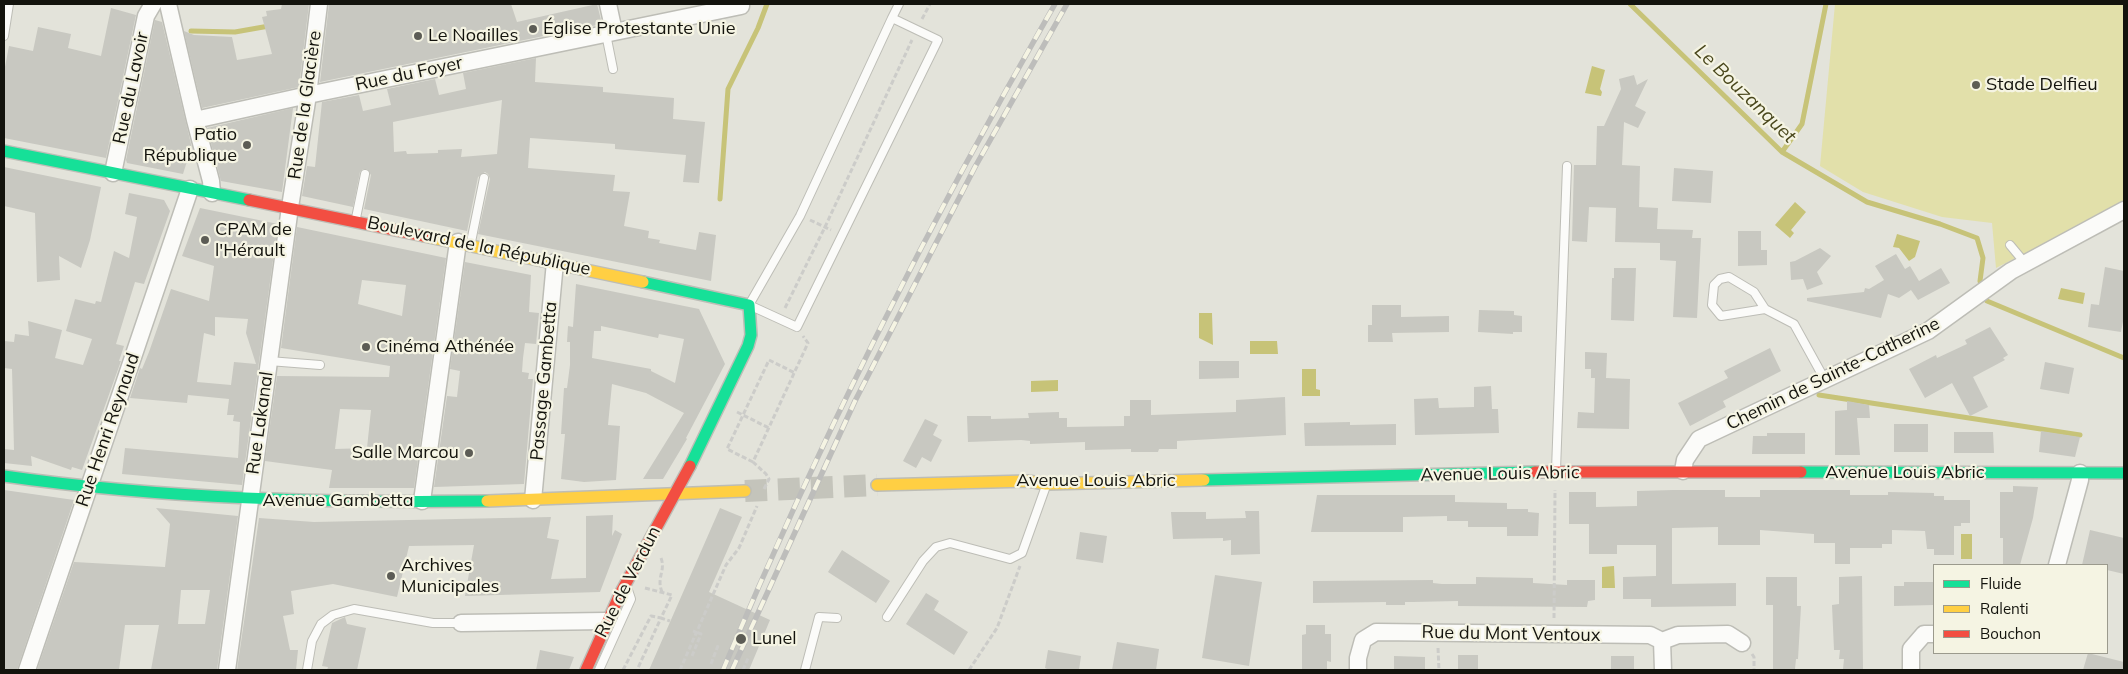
<!DOCTYPE html>
<meta charset="utf-8">
<style>
body{margin:0}
#map{position:relative;width:2128px;height:674px;overflow:hidden;background:#e3e3da;font-family:Mulish,sans-serif}
canvas{display:block}
.frame{position:absolute;inset:0;border:5px solid #13130d;pointer-events:none}
.legend{position:absolute;left:1933px;top:564px;width:175px;height:90px;box-sizing:border-box;background:#f5f4e3;border:1px solid #9b9a8d;margin:0;padding:6px 9px;list-style:none;font-size:15px;color:#13130d}
.legend li{display:flex;align-items:center;gap:10px;height:25px}
.legend b{width:25px;border:1px solid #9b9a8d}
</style>
<div id="map">
<canvas width="2128" height="674"></canvas>
<div class="frame"></div>
<ul class="legend">
<li><b style="height:6px;background:#16e098"></b>Fluide</li>
<li><b style="height:6px;background:#ffcf43"></b>Ralenti</li>
<li><b style="height:6px;background:#f24e42"></b>Bouchon</li>
</ul>
</div>
<script>
const context = document.querySelector('canvas').getContext('2d');
context.lineJoin = 'round';
function fill(path, color) { context.fillStyle = color; context.fill(path, 'evenodd'); }
function trace(path, color, width, dash) { context.strokeStyle = color; context.lineWidth = width; context.lineCap = dash ? 'butt' : 'round'; context.setLineDash(dash || []); context.stroke(path); }
function label(font, color, halo, rows, align = 'center') {
  context.font = font + ' Mulish,sans-serif'; context.lineWidth = 4.5; context.setLineDash([]); context.textBaseline = 'middle'; context.strokeStyle = halo; context.fillStyle = color; for (const [text, x, y, turn = 0] of rows) {
    context.save(); context.translate(x, y); context.rotate((+turn || 0) * Math.PI / 180); context.textAlign = isNaN(turn) ? turn : align; if (halo) context.strokeText(text, 0, 0); context.fillText(text, 0, 0); context.restore();
  }
}
fill(new Path2D(`
 M1835 4H2124V203L1996 268 1992 223 1942 217 1863 192 1820 166Z`), '#e2e0aa');
fill(new Path2D(`
 M1592 66 1605 70 1600 89 1602 92 1601 96 1585 93Z
 M1795 202 1806 212 1791 230 1794 233 1790 238 1775 225Z
 M1897 234 1920 241 1915 257 1909 261 1899 248 1893 247Z
 M2061 288 2085 293 2083 304 2058 299Z
 M1199 313H1212L1213 345 1199 338Z
 M1250 341H1277L1278 354H1250Z
 M1302 369H1316V389L1320 390V396H1302Z
 M1058 380V391L1031 392V381Z
 M1961 534H1972V559H1961Z
 M1614 566 1615 588H1602V567Z`), '#c7c378');
trace(new Path2D(`
 M1630 4 1782 152 1867 202 1940 224 1977 238 1983 258 1980 281
 M191 31 235 32 269 26
 M1782 152 1802 124 1826 4
 M720 199 728 89 758 28 767 4
 M1987 301 2124 358
 M1819 395 2080 435`), '#c7c378', 5);
fill(new Path2D(`
 M282 4H309L299 87 202 108 184 31 194 35 232 37 237 60 272 54 262 17 267 16 266 11 281 9Z
 M329 4H511L517 22 597 4 602 24 320 82Z
 M111 8 136 15 106 158 4 138V72L9 46 33 51 38 27 71 34 68 48 101 56Z
 M155 20 162 22 195 161 188 158 183 174 127 163 126 160Z
 M536 58 535 82 603 87V92L674 98 673 119 705 122 699 183 683 182 686 155 615 149V144L530 138 528 168 615 175 613 191 630 192 624 226 649 231 648 238 660 240 659 243 696 250 699 232 716 235 711 281 478 234 490 179 488 174 485 172 478 177 467 231 364 209 371 175 367 169H363L360 172 353 207 302 196 307 166 315 167 322 102 359 95 363 111 391 105 387 89 435 79 439 95 466 89 463 73ZM502 100 497 154 461 157 462 149 438 150V153L407 154 406 151 394 152 393 122Z
 M1634 75 1637 85 1648 79 1635 106 1646 112 1638 128 1624 122 1622 165 1640 166 1639 207 1658 208 1657 229 1693 230 1692 238H1701L1697 318 1673 317 1676 261 1660 260V243L1615 242 1616 208 1589 207 1587 242 1572 241 1574 165H1596L1597 126H1604L1621 89 1619 79Z
 M293 108 282 192 221 181 207 128Z
 M4 167 101 187 90 240 81 268 59 256 60 280 37 282 35 213 4 206Z
 M1674 168 1713 171 1711 203 1672 201Z
 M129 193 164 200 170 211 144 284 135 282 116 344 124 346 119 361H121L82 470 72 467 71 470 31 456 32 466 4 463V449L14 450 12 369 4 368V341L14 342 15 334 29 336 28 321 62 330 55 358 83 365 92 339 66 331 75 299 95 304 96 301 101 302 114 251 129 258 137 217 125 214Z
 M200 208 278 224 242 485 122 474 125 448 238 458 240 422 233 421 234 415H227L229 399 188 395 187 403 130 398 140 368 142 369 149 352 171 289 209 301 214 266 182 256ZM215 317 248 319 246 333 256 364 234 362 231 385 197 382 204 333 215 336Z
 M297 227 446 258 414 488H329L332 470 265 461 277 376 389 377 390 366 281 348ZM362 280 406 285 402 316 358 304ZM340 409 371 410 367 448 335 449Z
 M1738 231H1761V250H1767V265L1738 266Z
 M1820 248 1831 256 1817 272 1823 284 1807 290 1803 279 1791 280 1790 262 1795 261Z
 M1896 254 1905 269 1910 266 1919 281 1941 268 1950 283 1918 300 1911 290 1899 298 1888 294 1881 318 1807 301V298L1864 292 1865 288 1869 289 1884 280 1875 266Z
 M465 262 531 275 529 312 539 313 536 344 525 343 523 358 522 372 529 373 528 379H533L524 484 434 487 447 396 457 397 460 371 450 369Z
 M2105 267 2124 271V316L2121 332 2088 327 2091 304 2099 305Z
 M1614 268H1636L1634 321 1611 320 1612 278H1614Z
 M576 284 699 309 725 364 686 438 687 439 663 479H643L684 413 646 393 612 384 608 425 620 426 616 480 584 482 561 479 565 434H561L564 388H567L570 365V342H567L568 326 573 327ZM601 326 658 338 659 334 684 339 675 383 651 371V369L592 358 594 331H601Z
 M1372 305H1401V317L1449 316V332L1392 333 1393 342H1368V325H1372Z
 M1479 310 1514 311V315L1522 316V332H1513V334L1478 332Z
 M1990 327 2008 355 2003 358 2005 360 1973 377 1988 407 1970 416 1952 383 1925 398 1909 369 1936 355 1937 358 1967 344 1965 340Z
 M1770 348 1781 371 1723 401 1726 407 1690 426 1678 403 1728 378 1724 371Z
 M1585 352 1607 353 1606 378 1630 379 1629 429 1577 428 1578 412 1594 413 1595 378H1591V369H1585Z
 M1199 361H1239V378L1199 379Z
 M2045 362 2074 368 2069 394 2040 389Z
 M1491 386 1492 409H1498L1499 433 1415 435 1414 399 1438 398 1439 408 1474 407V387Z
 M1285 397 1286 435 1177 441V449H1159L1158 452H1131V449L1085 450V442L1030 444V441L1021 440 968 442 967 416H991V419L1029 418 1028 413 1059 412V418H1067V427L1124 426V416H1130V400H1151V415L1236 412V400Z
 M1847 401 1869 405 1870 418H1857L1860 455H1835V411L1847 410Z
 M925 419 938 425 933 435 942 440 931 462 922 457 916 468 903 461Z
 M1350 422V425L1396 424V445L1305 446 1304 423Z
 M1894 424H1928V452H1894Z
 M2041 431 2080 437 2075 457 2039 452Z
 M1954 432H1993L1994 453H1954Z
 M1767 433H1805V454H1752L1753 436H1767Z
 M2013 486 2038 487 2033 518 2020 565H2003V538H2000V492H2013Z
 M4 490 74 500 17 670H4Z
 M1673 490H1725V497H1760V490H1850V495H1888V492L1934 493V496H1944V500H1970V523H1961V526H1954V555H1934V549H1927L1925 531 1892 530V544H1882V548H1850V564H1835V543H1814V534L1760 530V545H1718V527L1672 528V584L1736 583V606L1651 607V599H1623V577L1656 576V545H1617V554H1589V524H1569V492H1596V507L1637 506V491Z
 M1317 495H1455V502L1507 503V509H1528V512L1539 513 1538 536H1507V527H1468V521H1447V516L1403 517V532H1311Z
 M156 508 238 516 217 670H151L159 625H125L119 670H37L74 562 165 567 170 524ZM181 590H210L205 624H178Z
 M720 508 742 517 709 592 770 620 749 670H649Z
 M1245 511H1259L1260 554 1231 555V540L1223 541V538L1173 539 1171 512H1206V519L1246 518Z
 M613 515 612 536 615 530 622 534 600 592 465 596 474 545 409 546 397 597 333 584 291 591 294 614 283 616 290 650H298L296 670H237L259 518 314 522 551 517 547 538 559 540 551 579 586 578V516Z
 M2090 530 2124 538V574L2107 570V565H2082Z
 M1080 532 1107 536 1103 563 1076 559Z
 M842 550 890 581 876 603 828 572Z
 M1215 575 1262 582 1249 666 1202 658Z
 M1862 576 1863 669H1843L1844 659H1839L1840 650H1834L1832 605 1839 604V577Z
 M1476 577 1533 578V583L1567 585V580H1595V600L1588 601 1587 607 1458 606V601L1413 602H1405V605H1386V602L1313 603V581L1433 580V583L1442 584H1476Z
 M1766 577H1797V606H1801L1798 659H1796L1795 669 1773 670V605H1766Z
 M1904 582H1934V605L1894 606V586H1904Z
 M926 593 939 601 934 610 968 632 954 655 906 624Z
 M345 617 347 624 366 628 357 670H327L328 667 322 666 332 623Z
 M1306 625H1325V634H1331V662L1327 661V670H1302V635L1306 634Z
 M1117 642 1159 649 1156 670H1112Z
 M540 650 574 657 569 670H536Z
 M1048 650 1081 656 1079 670H1049L1045 668Z
 M2088 653 2124 662V670H2083Z
 M1458 655H1478V670H1458Z
 M1394 656 1425 657V670H1394Z
 M1611 656H1634V670H1611Z`), '#c8c8c1');
trace(new Path2D(`
 M745 491 877 485`), '#c4c4bb', 22, [22, 11]);
const lane = new Path2D(`
 M892 18 938 40 797 327 749 305 800 216 892 18 899 4
 M606 34 613 69
 M4 36 9 4
 M356 218 365 174
 M471 242 484 178
 M2010 245 2025 263
 M1765 309 1721 316 1712 305 1714 285 1720 279 1729 277 1754 292 1765 309 1794 324 1825 380
 M269 361 320 365
 M1556 470 1567 166
 M887 617 923 561 936 547 950 543 1010 559 1022 553 1046 486
 M307 670 312 641 321 624 333 615 354 609 433 623H461
 M599 670 631 599 628 590
 M805 670 819 617 837 618`);
const street = new Path2D(`
 M168 4 195 120 211 181 212 193
 M608 4 614 32
 M195 120 308 95 741 6
 M113 173 146 16 153 4
 M1683 471 1685 460 1699 439 1928 331 2011 271 2124 210
 M533 500 555 262
 M422 501 458 242
 M2057 565 2080 480V473
 M461 623 606 621
 M1662 641 1678 635 1728 634 1742 643
 M27 670 190 189
 M227 670 290 207 308 95 319 4
 M1358 670V658L1363 640 1376 632 1650 635 1662 641 1663 670
 M1911 670V649L1924 634H1934`);
const fast = new Path2D(`
 M4 151 249 200
 M643 282 749 305 751 335 748 346 690 466
 M1801 472 2124 473
 M4 476C164 499 326 503 487 501
 M1204 480 1535 472`);
const slow = new Path2D(`
 M424 236 643 282
 M877 485 1028 481 1046 484 1204 480
 M487 501 745 491`);
const jam = new Path2D(`
 M249 200 424 236
 M1535 472H1801
 M586 670 620 594 690 466`);
trace(lane, '#bdbdb6', 10);
trace(street, '#bdbdb6', 19);
trace(fast, '#bdbdb6', 14);
trace(slow, '#bdbdb6', 14);
trace(jam, '#bdbdb6', 14);
trace(new Path2D(`
 M922 19 930 4
 M810 220 831 230
 M785 308 825 227 912 40
 M737 412 769 428
 M753 462 727 449 769 360 795 373
 M764 489 769 479 766 474 753 462 808 343 803 336
 M661 558C666 571 656 577 662 592
 M645 588 672 595 661 618 670 621
 M1554 618 1555 490
 M1438 648 1439 670
 M1752 654 1754 657V670
 M692 656 701 634 693 631
 M711 664 719 643
 M623 670 651 616 661 618 637 670
 M680 670 726 565 739 548 757 506
 M743 670 749 656
 M969 670 997 628 1020 566`), '#ccccc9', 3, [5, 2.5]);
trace(lane, '#fbfbf9', 8);
trace(street, '#fbfbf9', 16);
trace(fast, '#16e098', 11);
trace(slow, '#ffcf43', 11);
trace(jam, '#f24e42', 11);
const rail = new Path2D(`
 M723 670C819 441 931 219 1055 4
 M732 670 855 401 975 167 1067 4`);
trace(rail, '#bdbdbb', 5.5);
trace(rail, '#f5f4e3', 4, [11]);
for (const [x, y, r, color] of [
 [533,29,5,"#5c5c55"],
 [418,36,5,"#5c5c55"],
 [1976,85,5,"#5c5c55"],
 [247,145,5,"#5c5c55"],
 [205,240,5,"#5c5c55"],
 [366,347,5,"#5c5c55"],
 [469,453,5,"#5c5c55"],
 [391,576,5,"#5c5c55"],
 [741,639,6,"#5c5c55"]
]) { const dot = new Path2D(); dot.arc(x, y, r, 0, 2 * Math.PI); context.fillStyle = color; context.fill(dot); trace(dot, '#f5f4e3', 2); }
label('18px', '#13130d', '#f5f4e3', [
 ["Église Protestante Unie",543,29],
 ["Le Noailles",428,36],
 ["Stade Delfieu",1986,85],
 ["Patio",237,135,"right"],
 ["République",237,156,"right"],
 ["CPAM de",215,230],
 ["l'Hérault",215,251],
 ["Cinéma Athénée",376,347],
 ["Salle Marcou",459,453,"right"],
 ["Archives",401,566],
 ["Municipales",401,587],
 ["Lunel",752,639]
], 'left');
label('18px', '#13130d', '#f5f4e3', [
 ["Rue du Foyer",409,74,-12],
 ["Rue du Lavoir",131,88,-78],
 ["Rue de la Glacière",305,105,-82],
 ["Boulevard de la République",479,246,12],
 ["Chemin de Sainte-Catherine",1833,374,-26],
 ["Passage Gambetta",544,381,-85],
 ["Rue Lakanal",260,423,-82],
 ["Rue Henri Reynaud",108,430,-71],
 ["Avenue Louis Abric",1905,473],
 ["Avenue Louis Abric",1500,474,-1],
 ["Avenue Louis Abric",1096,481],
 ["Avenue Gambetta",338,501],
 ["Rue de Verdun",628,582,-63],
 ["Rue du Mont Ventoux",1511,634,1]
]);
label('italic 19px', '#49471c', '#f5f4e3', [
 ["Le Bouzanquet",1745,94,44]
]);
</script>
